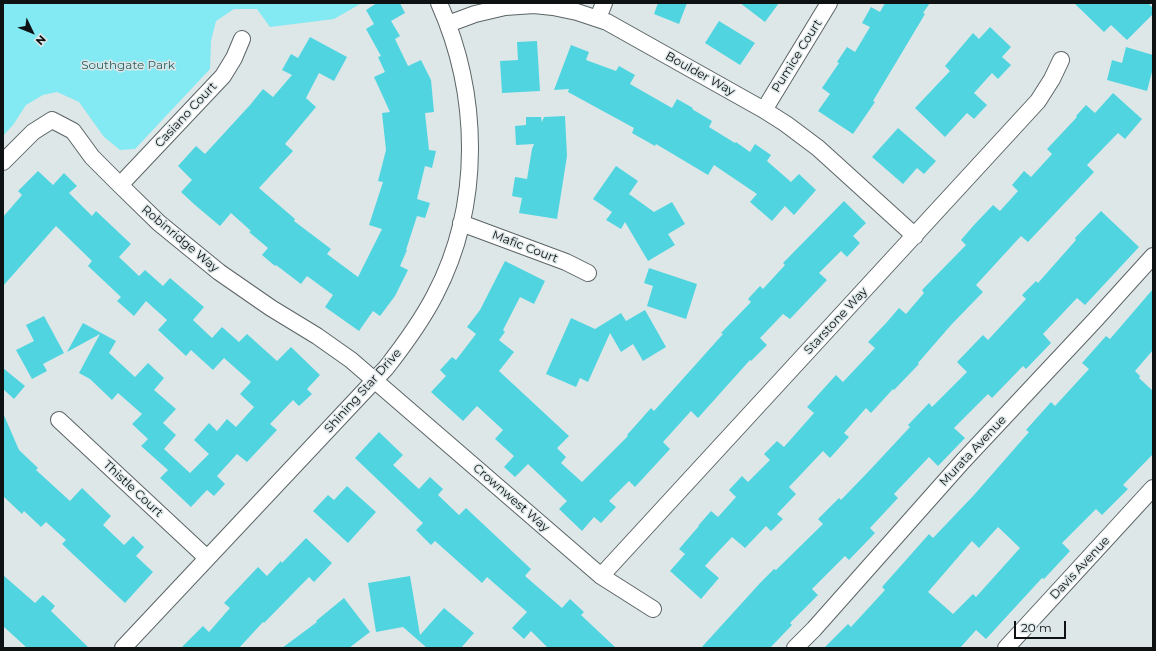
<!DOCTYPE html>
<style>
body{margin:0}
#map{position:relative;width:1156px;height:651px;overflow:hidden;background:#dde7e8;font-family:Montserrat,sans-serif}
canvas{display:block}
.frame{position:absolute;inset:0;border:4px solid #0f1212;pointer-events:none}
.north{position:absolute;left:12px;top:12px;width:40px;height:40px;-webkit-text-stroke:3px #dde7e8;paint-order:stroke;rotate:133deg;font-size:11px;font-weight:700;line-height:16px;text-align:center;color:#0f1212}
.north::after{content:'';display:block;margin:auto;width:14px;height:18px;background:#0f1212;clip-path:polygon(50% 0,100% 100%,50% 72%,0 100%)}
.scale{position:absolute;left:1014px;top:621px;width:52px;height:18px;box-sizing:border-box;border:2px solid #0f1212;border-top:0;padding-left:5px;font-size:12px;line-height:14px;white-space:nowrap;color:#0f1212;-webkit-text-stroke:3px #dde7e8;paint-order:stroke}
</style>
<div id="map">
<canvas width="1156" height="651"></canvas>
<div class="frame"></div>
<div class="north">N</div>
<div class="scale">20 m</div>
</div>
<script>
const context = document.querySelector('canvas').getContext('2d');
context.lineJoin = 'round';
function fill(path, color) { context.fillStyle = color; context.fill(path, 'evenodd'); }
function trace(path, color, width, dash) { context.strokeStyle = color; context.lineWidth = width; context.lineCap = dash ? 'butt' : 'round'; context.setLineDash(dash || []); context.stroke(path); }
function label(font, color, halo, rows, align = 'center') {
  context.font = font + ' Montserrat,sans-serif'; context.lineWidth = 3; context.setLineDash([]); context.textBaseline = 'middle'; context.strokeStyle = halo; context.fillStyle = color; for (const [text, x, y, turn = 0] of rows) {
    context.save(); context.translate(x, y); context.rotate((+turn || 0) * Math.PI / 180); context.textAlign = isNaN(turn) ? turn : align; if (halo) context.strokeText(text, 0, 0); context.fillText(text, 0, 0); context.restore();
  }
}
fill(new Path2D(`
 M3 3H362L334 19 270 27 257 9H234L216 21 211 41 210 69 135 149 120 150 104 137 79 102 57 92 43 95 26 105 13 125 3 136Z`), '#83e9f2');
fill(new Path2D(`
 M377 3H400L405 13 391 21 400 36 395 39 408 66 421 60 431 80 434 112 425 113 429 150 436 151 432 168 425 166 417 199 430 203 425 218 417 216 406 250H407L400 266 408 270 395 296 380 316 373 311 359 331 325 307 333 295 307 276 301 284 276 265 275 266 262 255 268 248 249 232 251 231 231 213 220 226 195 205 181 192 192 180 178 166 196 146 205 154 250 105 263 89 273 97 292 75 282 70 291 54 298 58 310 37 347 57 334 81 319 73 306 98 316 107 285 144 293 151 259 188 295 219 294 221 331 249 327 254 358 277 382 229 369 225 383 182 378 181 386 150 382 113 390 112 374 77 385 72 378 57 381 56 366 29 374 24 366 10Z
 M658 3H687L679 24 654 14Z
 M740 3H779L765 22Z
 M885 3H930L923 13 925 14 873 101 875 102 853 134 818 111 830 94 822 88 839 63 837 62 847 47 855 52 870 27 862 23 871 7 880 12Z
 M1074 3H1148L1153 8V14L1127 40 1111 25 1104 32Z
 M719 21 755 43 740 65 705 43Z
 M990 27 1011 47 1002 57 1011 65 998 79 992 73 974 93 987 105 974 119 967 113 945 137 915 108 950 71 945 66 973 33 979 39Z
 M537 41 540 91 502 93 500 61 518 60 517 42Z
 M571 45 589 52 586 60 616 71 619 66 635 75 630 84 672 108 677 99 693 108 692 109 712 121 709 127 735 143 736 142 750 152 755 144 771 155 767 161 791 182 799 174 816 190 794 215 785 206 772 221 750 202 757 194 714 165 708 175 656 144 655 146 632 133 634 128 568 92 569 89 554 90Z
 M1126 47 1153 55V68L1147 91 1107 80 1112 60 1122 63Z
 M1113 93 1142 119 1125 139 1118 133 1087 165 1094 172 1028 242 1021 236 976 285 983 292 951 325 918 363 919 364 894 390 893 389 871 413 866 408 844 433 849 437 830 458 823 451 789 487 796 494 777 514 783 519 771 531 766 526 745 548 732 537 714 556 705 566 719 578 701 599 670 571 685 554 679 549 699 526H698L711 511 718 517 736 497 729 490 742 476 748 482 770 460 764 454 777 441 784 447 814 413 807 407 836 375 843 382 875 348 868 342 887 322 899 308 906 314 924 293 922 290 966 245 961 240 974 225 993 205 1000 211 1018 191 1012 185 1024 171 1031 177 1052 154 1047 149 1077 117 1076 116 1086 105 1095 113Z
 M565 116 567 156 557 219 519 213 522 198 512 196 515 177 527 179 532 149 534 144 516 145 515 126 526 125V117H541L542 122 544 117Z
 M898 128 936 161 924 174 917 168 903 184 872 157Z
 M616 166 638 181 629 194 654 212 672 202 685 224 668 234 675 245 648 261 625 222 621 229 606 220 612 212 593 199Z
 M38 171 53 185 64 173 77 186 69 193 92 216 96 211 131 244 119 257 139 276 145 270 163 286 170 278 204 307 193 320 212 338 222 327 239 342 247 334 277 361 291 347 320 375 307 389 312 394 299 406 293 400 270 424 277 430 247 462 237 454 217 476 225 484 214 496 207 490 191 507 160 478 168 470 141 446 148 439 132 424 142 414 118 393 112 400 90 379 79 373 100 334 67 352 83 323 116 341 109 353 135 377 148 363 164 378 154 390 176 409 163 423 176 435 164 449 190 473 209 454 194 440 209 423 217 431 227 419 236 427 254 407 240 394 251 382 224 358 213 370 191 350 186 356 158 330 167 320 146 301 134 316 117 301 121 297 88 266 92 261 56 226 3 286V217L22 195 18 191Z
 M844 201 866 223 853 236 860 243 847 257 841 251 819 273 827 280 790 319 783 314 760 338 767 345 751 361 750 360 698 418 691 411 663 442 670 449 635 487 629 481 609 501 616 507 601 523 594 517 582 531 559 509 567 501 528 464 515 477 504 467 514 456 495 439 503 430 477 406 463 421 431 392 446 376 440 370 452 357 456 360 476 334 467 327 480 310 505 261 545 281 534 304 520 297 503 330 505 332 499 340 514 352 499 371 569 436 557 448 566 457 561 463 582 482 628 436 627 435 651 408 654 411 723 334 721 333 751 302 748 299 760 286 763 289 785 265 783 263Z
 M1101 211 1139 247 1085 305 1077 298 1043 334 1051 343 1026 369 1023 366 992 398 988 394 954 428 965 438 938 466 929 457 894 494 898 498 870 528 875 533 849 560 845 556 812 589 818 595 790 623 792 625 770 648H701L761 582 774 569 776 570 823 524 818 519 839 498 841 500 869 471 910 427 908 425 929 403 932 407 967 372 957 362 983 335 988 340 1026 299 1022 295 1036 281 1038 283 1076 240 1075 238Z
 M649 268 697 284 686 319 647 306 653 286 644 283Z
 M1153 289V350L1135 371 1140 376 1139 378 1153 391V454L1123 485 1128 489 1102 515 1096 509 1062 543 1070 551 1044 579 1042 578 986 639 976 630 960 648H824L848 624 851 627 885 590 882 587 929 534 933 538 974 495 1029 432 1026 430 1051 402 1055 406 1089 369 1082 363 1106 336 1110 339ZM998 527 1020 548 976 597 973 594 953 614 928 592 972 541 979 548Z
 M645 310 666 347 643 361 633 344 621 352 610 333 588 382 580 378 576 387 546 374 571 318 595 329 621 313 626 321Z
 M44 316 64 353 43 364 47 371 32 379 16 350 34 341 26 325Z
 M3 368 25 386 14 399 3 389Z
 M3 413 19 450 38 468 36 470 70 501 82 488 111 516 103 525 124 545 133 536 144 547 136 556 153 572 125 603 62 544 66 540 46 522 41 527 24 511 22 514 3 496Z
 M379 432 403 455 393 465 419 489 430 477 443 489 438 495 459 515 466 508 531 569 525 576 562 608 570 599 584 612 581 615 616 648H548L531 631 524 639 512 628 527 612 487 577 482 583 435 541 431 545 416 530 423 523 355 458Z
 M347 486 376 512 348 543 313 511 328 495 334 500Z
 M306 538 332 563 314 582 309 577 264 623 263 622 239 648H181L203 626 209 632 230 608 224 603 258 567 267 576 281 561 282 563Z
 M3 575 35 603 43 595 55 606 51 611 89 648H27L3 626Z
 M410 576 420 635 444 608 474 633 461 648H427L403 627 376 632 368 583Z
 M344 598 370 632 349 648H282L317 622 316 621Z`), '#50d5e0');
const street = new Path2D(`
 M598 18 604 3
 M448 24 475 14 505 7 534 5 553 7 577 12 607 22 764 110 786 124 818 148 915 236
 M764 110 829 3
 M3 162 33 132 52 120 73 131 92 157 120 185 159 223 219 272 271 308 317 336 351 360 601 576 653 609
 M120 185 223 76 234 58 242 39
 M461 223 566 262 588 273
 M59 420 207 558
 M601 576 1038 101 1052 79 1061 60
 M123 648 386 368C404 345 421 322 435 295 482 205 480 95 439 3
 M795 648 814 629 963 461 1096 319 1153 256
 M1006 648 1153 488`);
trace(street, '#5c6465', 18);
trace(street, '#fff', 16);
label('12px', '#0f1212', '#dde7e8', [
 ["Pumice Court",797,56,-58],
 ["Boulder Way",700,74,29],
 ["Casiano Court",186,115,-47],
 ["Robinridge Way",180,239,40],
 ["Mafic Court",525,247,21],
 ["Starstone Way",836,321,-47],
 ["Shining Star Drive",363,391,-48],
 ["Murata Avenue",973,451,-47],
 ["Thistle Court",133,489,43],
 ["Crownwest Way",511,498,41],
 ["Davis Avenue",1080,568,-47]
]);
label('12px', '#275e62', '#dde7e8', [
 ["Southgate Park",128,65]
]);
</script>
